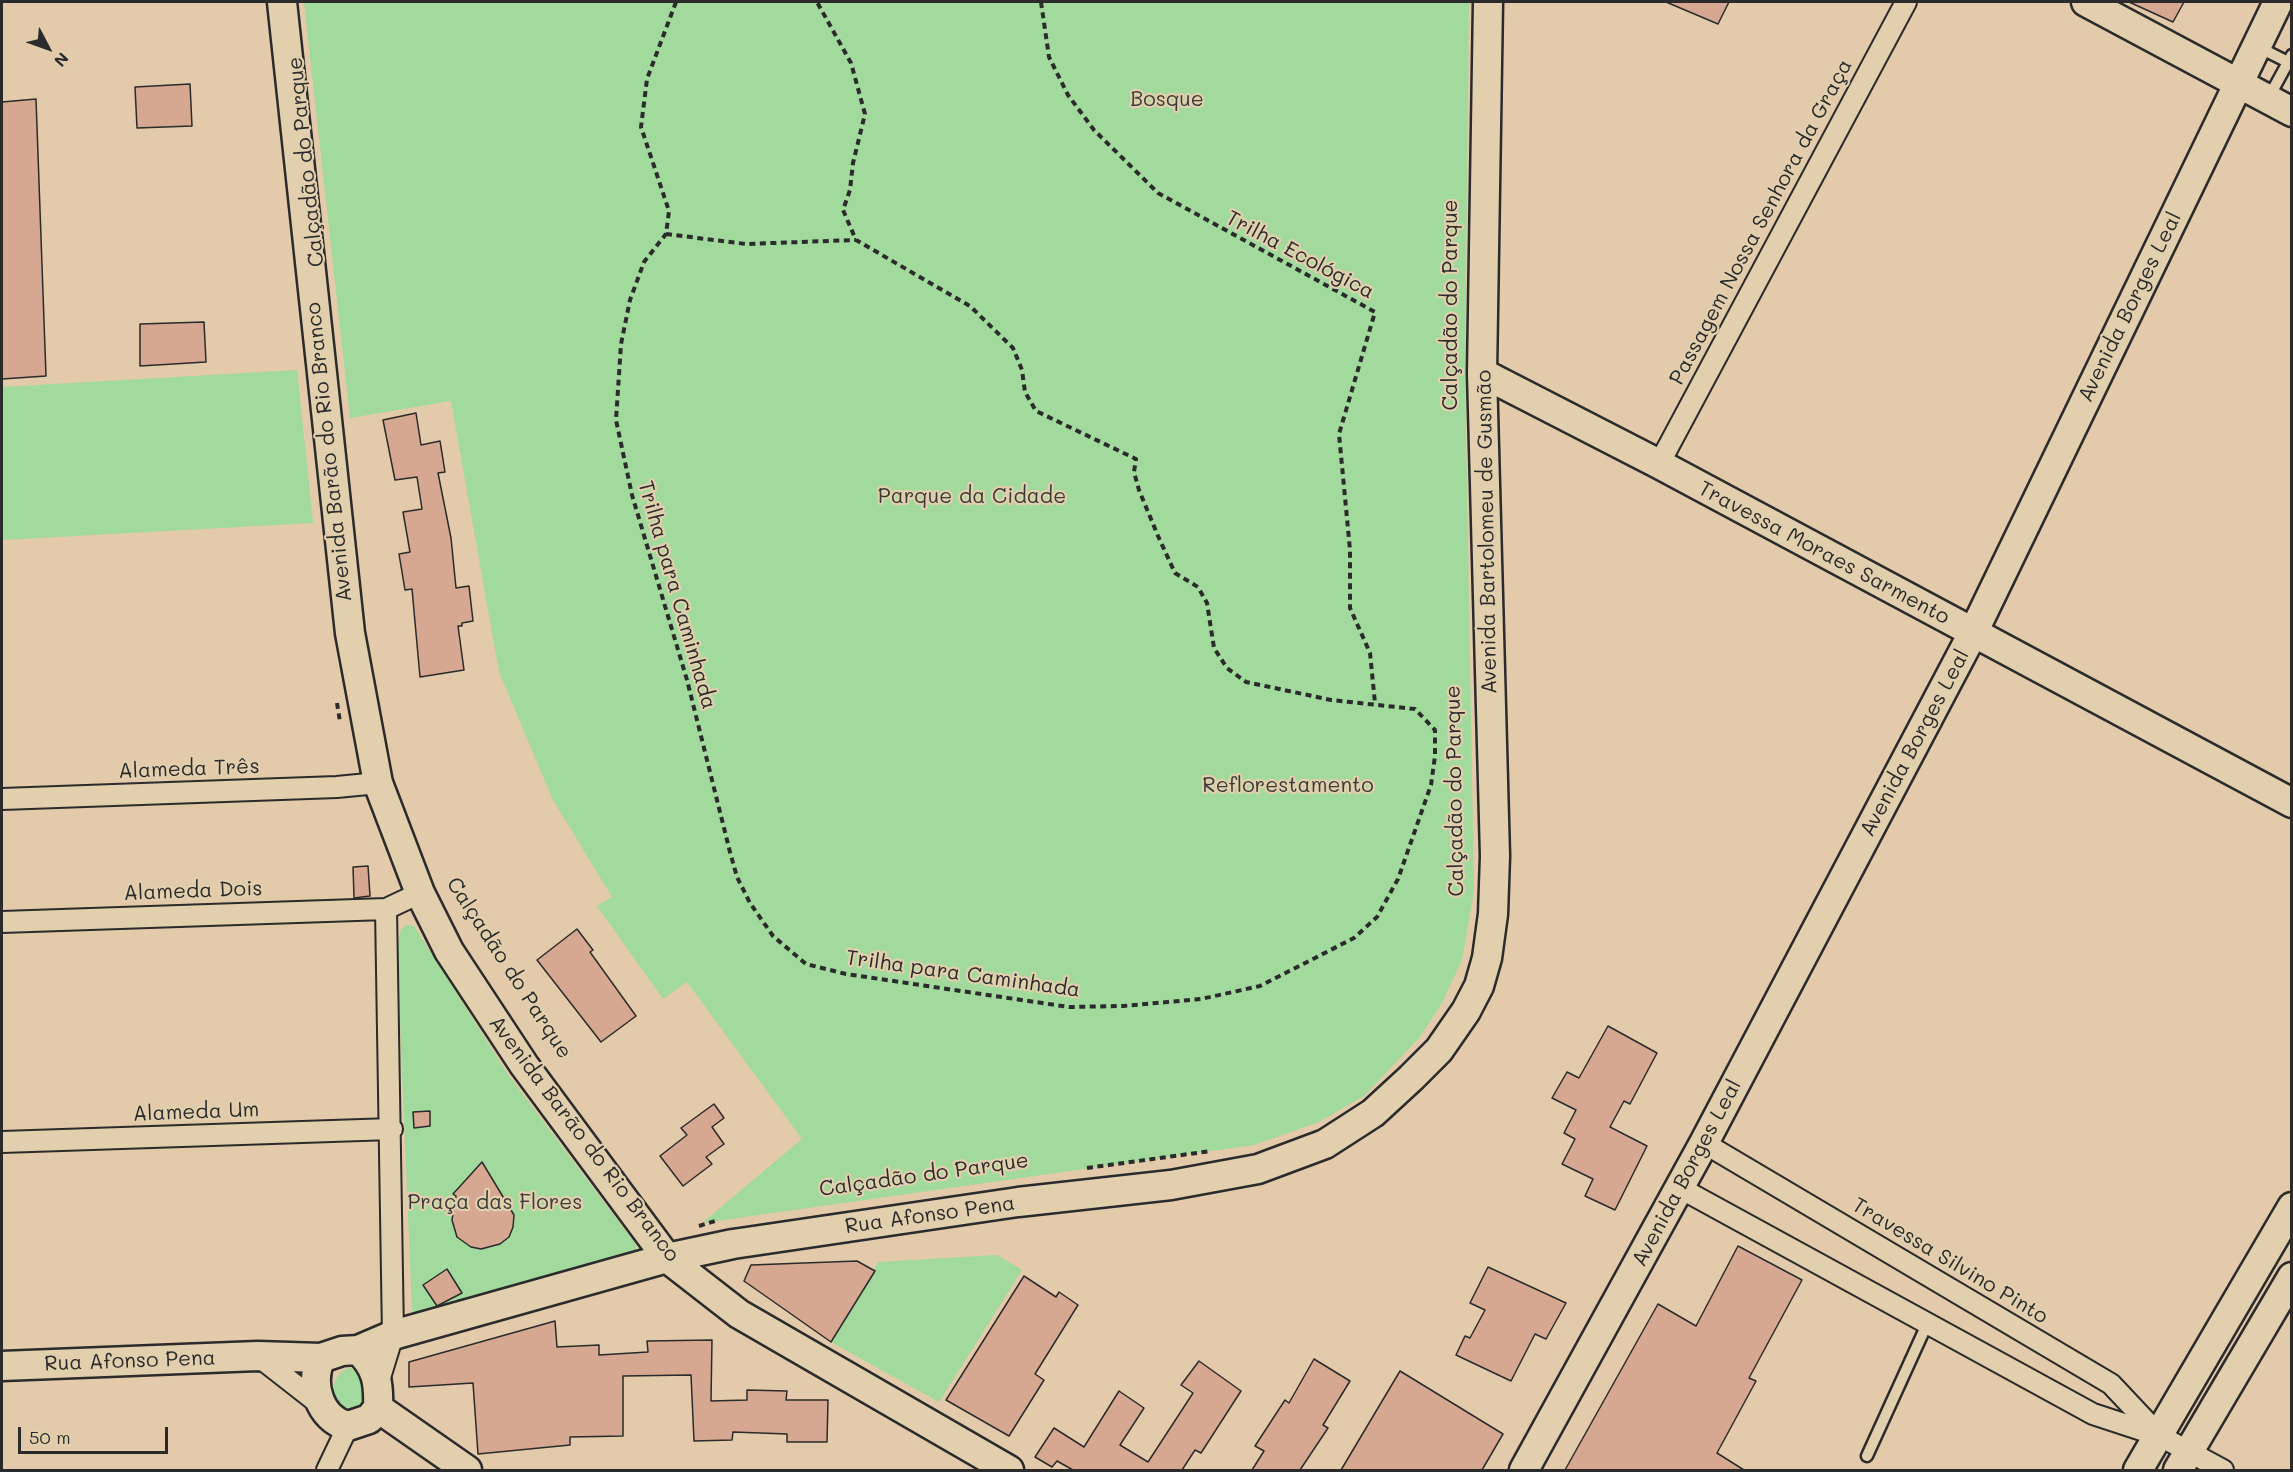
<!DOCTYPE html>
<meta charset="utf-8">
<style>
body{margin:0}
#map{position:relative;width:2293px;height:1472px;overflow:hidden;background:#e3caaa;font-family:Mali,sans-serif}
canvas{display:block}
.frame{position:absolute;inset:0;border:3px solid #2b2b2b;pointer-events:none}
.north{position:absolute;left:18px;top:18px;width:60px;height:60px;-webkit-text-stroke:4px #e1cfad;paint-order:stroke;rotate:131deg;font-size:16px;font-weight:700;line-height:24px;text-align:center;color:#2b2b2b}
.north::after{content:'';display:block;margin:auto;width:21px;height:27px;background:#2b2b2b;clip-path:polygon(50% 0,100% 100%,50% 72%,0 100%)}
.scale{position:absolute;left:18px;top:1427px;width:150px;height:27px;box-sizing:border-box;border:3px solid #2b2b2b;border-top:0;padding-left:8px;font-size:18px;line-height:21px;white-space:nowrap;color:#2b2b2b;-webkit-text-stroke:4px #e1cfad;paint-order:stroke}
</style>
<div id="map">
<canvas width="2293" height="1472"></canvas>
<div class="frame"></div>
<div class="north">N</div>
<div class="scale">50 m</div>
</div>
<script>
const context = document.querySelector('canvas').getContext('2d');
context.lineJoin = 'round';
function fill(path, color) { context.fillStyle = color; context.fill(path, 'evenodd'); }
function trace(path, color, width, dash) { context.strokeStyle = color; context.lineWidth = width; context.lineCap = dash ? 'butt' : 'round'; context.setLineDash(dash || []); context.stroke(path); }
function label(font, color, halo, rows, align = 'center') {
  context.font = font + ' Mali,sans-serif'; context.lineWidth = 4.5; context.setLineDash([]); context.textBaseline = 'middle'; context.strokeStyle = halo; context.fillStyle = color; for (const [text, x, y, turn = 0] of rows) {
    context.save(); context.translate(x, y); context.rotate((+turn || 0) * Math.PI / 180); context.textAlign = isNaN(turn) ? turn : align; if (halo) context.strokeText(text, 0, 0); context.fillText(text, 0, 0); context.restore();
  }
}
fill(new Path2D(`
 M304 2H1469L1465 371 1474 891 1462 960 1442 1003 1420 1037 1364 1096 1319 1122 1254 1145 702 1223 802 1139 687 982 663 999 597 906 612 897 553 800 499 672 451 401 350 418Z
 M297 370 313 523 2 540V387Z
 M407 925 414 926 509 1076 637 1246 634 1252 416 1316 412 1311 397 950 401 929Z
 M997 1255 1022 1270 939 1402 831 1342 878 1262Z
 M349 1368C372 1370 365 1401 365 1418L338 1408C332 1392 330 1376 349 1368Z`), '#a2d99c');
const building = new Path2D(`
 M1666 2H1729L1718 24Z
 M2129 2H2184L2173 22Z
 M190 84 192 126 137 128 135 87Z
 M36 99 46 376 2 379V102Z
 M204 322 206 362 140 366V324Z
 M416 413 421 445 440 441 445 472 438 473 451 538 456 588 469 586 473 621 462 623V626H458L464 670 420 677 412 589 405 590 399 554 410 552 403 512 422 509 417 477 395 480 383 420Z
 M368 866 370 896 354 898 353 867Z
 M577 929 593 950 590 952 636 1016 601 1042 537 960Z
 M1608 1026 1657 1053 1630 1104 1624 1101 1610 1127 1647 1146 1615 1210 1585 1196 1593 1179 1562 1164 1575 1139 1564 1133 1576 1110 1552 1098 1567 1072 1579 1078Z
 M714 1104 724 1118 712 1127 724 1144 706 1157 712 1164 683 1186 660 1156 687 1135 681 1128Z
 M430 1111V1126L414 1128 413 1112Z
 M482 1162 514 1215 513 1227 509 1237 500 1244 481 1249 471 1247 457 1237 452 1220 456 1196 453 1194Z
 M1738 1246 1802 1280 1749 1378 1756 1381 1717 1453 1744 1470H1565L1658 1304 1696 1326Z
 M857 1261 875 1271 831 1342 744 1281 751 1265Z
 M1488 1267 1566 1303 1546 1339 1535 1334 1511 1381 1456 1355 1465 1336 1470 1338 1485 1310 1470 1303Z
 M447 1269 462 1293 437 1306 423 1285Z
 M1024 1276 1056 1297 1059 1292 1078 1305 1035 1374 1044 1380 1009 1436 946 1400Z
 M555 1321 557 1347 599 1345V1355L648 1352 647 1341 712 1340 711 1401 747 1400V1390L787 1391 786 1400H828L827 1442H787V1434L733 1432 732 1440 694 1441 691 1375 623 1376V1436L570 1437V1445L478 1454 473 1383 409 1387V1362Z
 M1314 1359 1350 1381 1323 1425 1328 1428 1300 1470H1252L1264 1451 1255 1446 1285 1400 1289 1403Z
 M1199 1361 1241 1391 1201 1453 1195 1450 1182 1470H1073L1057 1461 1052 1467 1035 1457 1054 1428 1084 1447 1119 1391 1144 1408 1120 1445 1148 1462 1193 1393 1181 1385Z
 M1400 1371 1503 1434 1482 1470H1341Z`);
fill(building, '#d6a791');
trace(building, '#2b2b2b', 1.5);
const lane = new Path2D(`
 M2258 47 2288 62
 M2269 97 2292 55
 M1867 1456 1928 1322`);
const street = new Path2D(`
 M1659 464 1906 2
 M2 799 337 787 378 783
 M2 922 386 909
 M2 1142 392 1129
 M1704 1143 2111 1384 2158 1434
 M1680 1188 2093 1414 2160 1436 2223 1470
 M258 1356 322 1406
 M378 1384 393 1335 386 909 420 893
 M327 1470 348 1426`);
const secondary = new Path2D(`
 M282 2 350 633 378 783 420 893 449 951 524 1065 667 1258 739 1314 1009 1470
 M2086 2 2292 112
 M1482 373 1659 464 2292 803
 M358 1350 393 1335 667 1258 733 1244 1018 1202 1171 1185 1258 1169 1325 1144 1373 1113 1411 1078 1439 1050 1466 1011 1479 986 1487 958 1493 914 1495 856 1482 373 1488 2
 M358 1350C377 1367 379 1384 378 1408L369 1419 348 1426C319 1419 309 1383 321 1358L342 1351Z
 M2 1366 258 1356 321 1358
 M378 1408 467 1470
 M1524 1470 1704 1143 1973 633 2278 2
 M2138 1470 2292 1207
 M2178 1470 2292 1277`);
trace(lane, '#2b2b2b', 15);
trace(street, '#2b2b2b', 24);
trace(secondary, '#2b2b2b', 33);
trace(new Path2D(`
 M676 2 647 79 641 127 669 211 666 234 644 262 630 300 621 344 616 420 632 495 687 680 730 852 737 877 750 903 773 936 806 964 846 974 1069 1007 1123 1006 1201 999 1260 986 1354 938 1377 917 1398 879 1431 785 1435 756V730L1415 709 1331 700 1270 687 1246 682 1227 668 1214 648 1207 603 1198 587 1175 573 1158 536 1139 490 1134 472 1136 459 1036 411 1025 392 1022 370 1013 348 970 306 856 240 843 210 850 190 853 163 865 114 851 63 817 2
 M1041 2 1049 57 1068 95 1094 130 1158 193 1375 312 1339 434 1350 550V608L1370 653 1375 703
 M666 234 746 244 856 240
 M337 703 340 722
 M1087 1168 1211 1151
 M699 1226 715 1221`), '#2b2b2b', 4, [6, 4.5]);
trace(lane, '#e1cfad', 10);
trace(street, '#e1cfad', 20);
trace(secondary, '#e1cfad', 28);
label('21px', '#373c36', '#e1cfad', [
 ["Bosque",1167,100],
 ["Parque da Cidade",972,497],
 ["Reflorestamento",1288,786],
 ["Praça das Flores",495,1203]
]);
label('21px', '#2b2b2b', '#e1cfad', [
 ["Calçadão do Parque",306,162,-96],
 ["Passagem Nossa Senhora da Graça",1761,222,-62],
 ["Trilha Ecológica",1300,255,28],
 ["Calçadão do Parque",1451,305,-90],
 ["Avenida Borges Leal",2130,307,-64],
 ["Avenida Barão do Rio Branco",329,452,-96],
 ["Avenida Bartolomeu de Gusmão",1487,532,-91],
 ["Travessa Moraes Sarmento",1824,553,28],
 ["Trilha para Caminhada",677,595,74],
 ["Avenida Borges Leal",1915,743,-62],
 ["Alameda Três",189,769,-2],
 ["Calçadão do Parque",1455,791,-91],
 ["Alameda Dois",193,891,-2],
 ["Calçadão do Parque",509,968,57],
 ["Trilha para Caminhada",963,974,8],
 ["Alameda Um",196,1112,-2],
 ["Avenida Barão do Rio Branco",584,1139,53],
 ["Avenida Borges Leal",1687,1173,-62],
 ["Calçadão do Parque",924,1175,-8],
 ["Rua Afonso Pena",930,1215,-8],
 ["Travessa Silvino Pinto",1950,1261,31],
 ["Rua Afonso Pena",130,1361,-2]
]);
</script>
